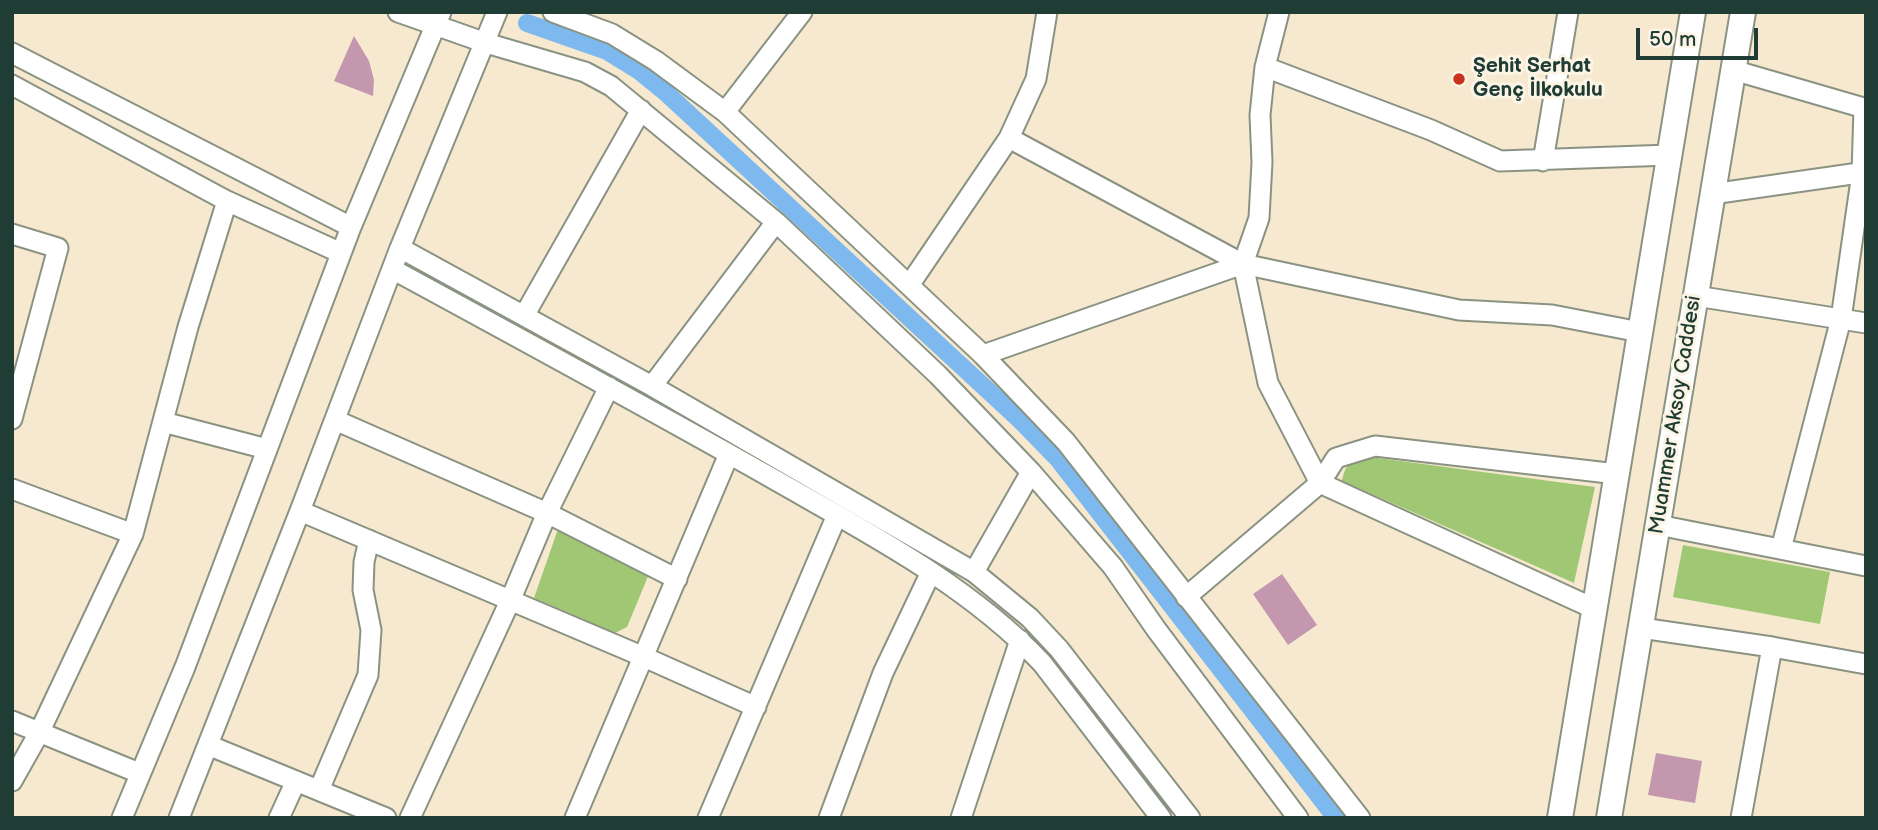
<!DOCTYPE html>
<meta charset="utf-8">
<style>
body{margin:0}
#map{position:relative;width:1878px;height:830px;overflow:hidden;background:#f6e9d0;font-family:"Balsamiq Sans",sans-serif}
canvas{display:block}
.frame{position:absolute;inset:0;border:14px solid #1f3d34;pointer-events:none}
.scale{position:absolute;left:1636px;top:28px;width:122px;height:32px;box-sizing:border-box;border:4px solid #1f3d34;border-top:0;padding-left:9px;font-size:21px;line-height:24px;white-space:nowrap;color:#1f3d34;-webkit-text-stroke:5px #fcf5e5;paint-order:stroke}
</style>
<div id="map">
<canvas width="1878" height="830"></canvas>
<div class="frame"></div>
<div class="scale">50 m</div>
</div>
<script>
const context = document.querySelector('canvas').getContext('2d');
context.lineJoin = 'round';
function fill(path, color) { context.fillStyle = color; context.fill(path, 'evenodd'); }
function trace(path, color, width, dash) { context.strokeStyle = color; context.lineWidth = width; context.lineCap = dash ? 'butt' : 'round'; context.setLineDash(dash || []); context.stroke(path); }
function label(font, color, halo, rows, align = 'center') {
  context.font = font + ' "Balsamiq Sans",sans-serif'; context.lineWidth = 6; context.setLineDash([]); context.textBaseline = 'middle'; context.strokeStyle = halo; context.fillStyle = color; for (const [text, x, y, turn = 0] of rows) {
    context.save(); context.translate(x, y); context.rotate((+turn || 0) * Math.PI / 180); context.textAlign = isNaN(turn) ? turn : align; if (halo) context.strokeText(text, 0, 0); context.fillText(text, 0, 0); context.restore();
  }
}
fill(new Path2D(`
 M1363 456 1595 487 1574 583 1342 481C1345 466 1349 462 1363 456Z
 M558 529 649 574 627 627 615 633 534 598Z
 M1683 545 1830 572 1820 624 1673 597Z`), '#a0c874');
trace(new Path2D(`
 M527 23 607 51 638 70 664 91 1021 421 1058 459 1336 818`), '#7db9ef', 18);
fill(new Path2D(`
 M354 36 369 61 374 80 373 96 334 81Z
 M1282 574 1317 625 1288 645 1253 594Z
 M1656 753 1702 761 1695 803 1648 795Z`), '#c397ad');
const minor = new Path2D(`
 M398 12 486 43 585 72 611 86 776 222 938 375 1031 472 1113 567 1156 629 1298 818
 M553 12 612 34 656 61 725 112 983 355 1066 442 1360 818
 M1279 12 1265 67 1260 115 1262 162 1259 218 1243 264 1268 383 1320 483 1336 458 1375 446 1617 474
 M12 53 351 227
 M1265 67 1431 130 1500 161 1670 155
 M1733 70 1864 108 1862 173 1841 319 1781 549
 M12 85 227 201 341 253
 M725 112 802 12
 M1009 138 1243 264
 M1543 161 1568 12
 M1712 194 1866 172
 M12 234 58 248 12 419
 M400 248 652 386 974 572 1030 618 1059 649 1190 818
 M392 269C521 339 650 409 777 481 870 534 968 585 1042 663L1161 818
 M910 284 1009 138 1036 79 1047 12
 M1696 296 1866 323
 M525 314 641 110
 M983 355 1243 264 1459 310 1552 315 1640 332
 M652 386 776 222
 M335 420 547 513 677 579
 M163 422 267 449
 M12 489 133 534
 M300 511 644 657 756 707
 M1658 525 1866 566
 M974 572 1031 472
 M1186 597 1320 483 1595 609
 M1641 628 1772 647 1741 818
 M1772 647 1866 664
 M12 721 139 773
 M208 745 386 818
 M12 781 39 733 133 534 188 327 227 201
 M319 790 368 675 371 630 363 590 364 562 369 540
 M122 818 185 667 351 227 441 12
 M179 818 300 511 400 248 497 12
 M279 818 296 781
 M410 818 510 601 547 513 609 387
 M575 818 729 454
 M708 818 837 515
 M829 818 883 673 931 572
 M961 818 1020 640`);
const major = new Path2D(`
 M1560 818 1693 12
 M1609 818 1743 12`);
trace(minor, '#8a9382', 23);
trace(major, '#8a9382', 28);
trace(minor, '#fff', 19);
trace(major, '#fff', 24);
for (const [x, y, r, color] of [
 [1459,79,7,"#c8321e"]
]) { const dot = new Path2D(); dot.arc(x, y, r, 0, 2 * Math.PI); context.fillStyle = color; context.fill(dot); trace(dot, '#fcf5e5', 2.5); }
label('bold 21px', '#1f3d34', '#fcf5e5', [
 ["Şehit Serhat",1473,67],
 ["Genç İlkokulu",1473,91]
], 'left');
label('21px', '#1f3d34', '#fcf5e5', [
 ["Muammer Aksoy Caddesi",1676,415,-81]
]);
</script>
